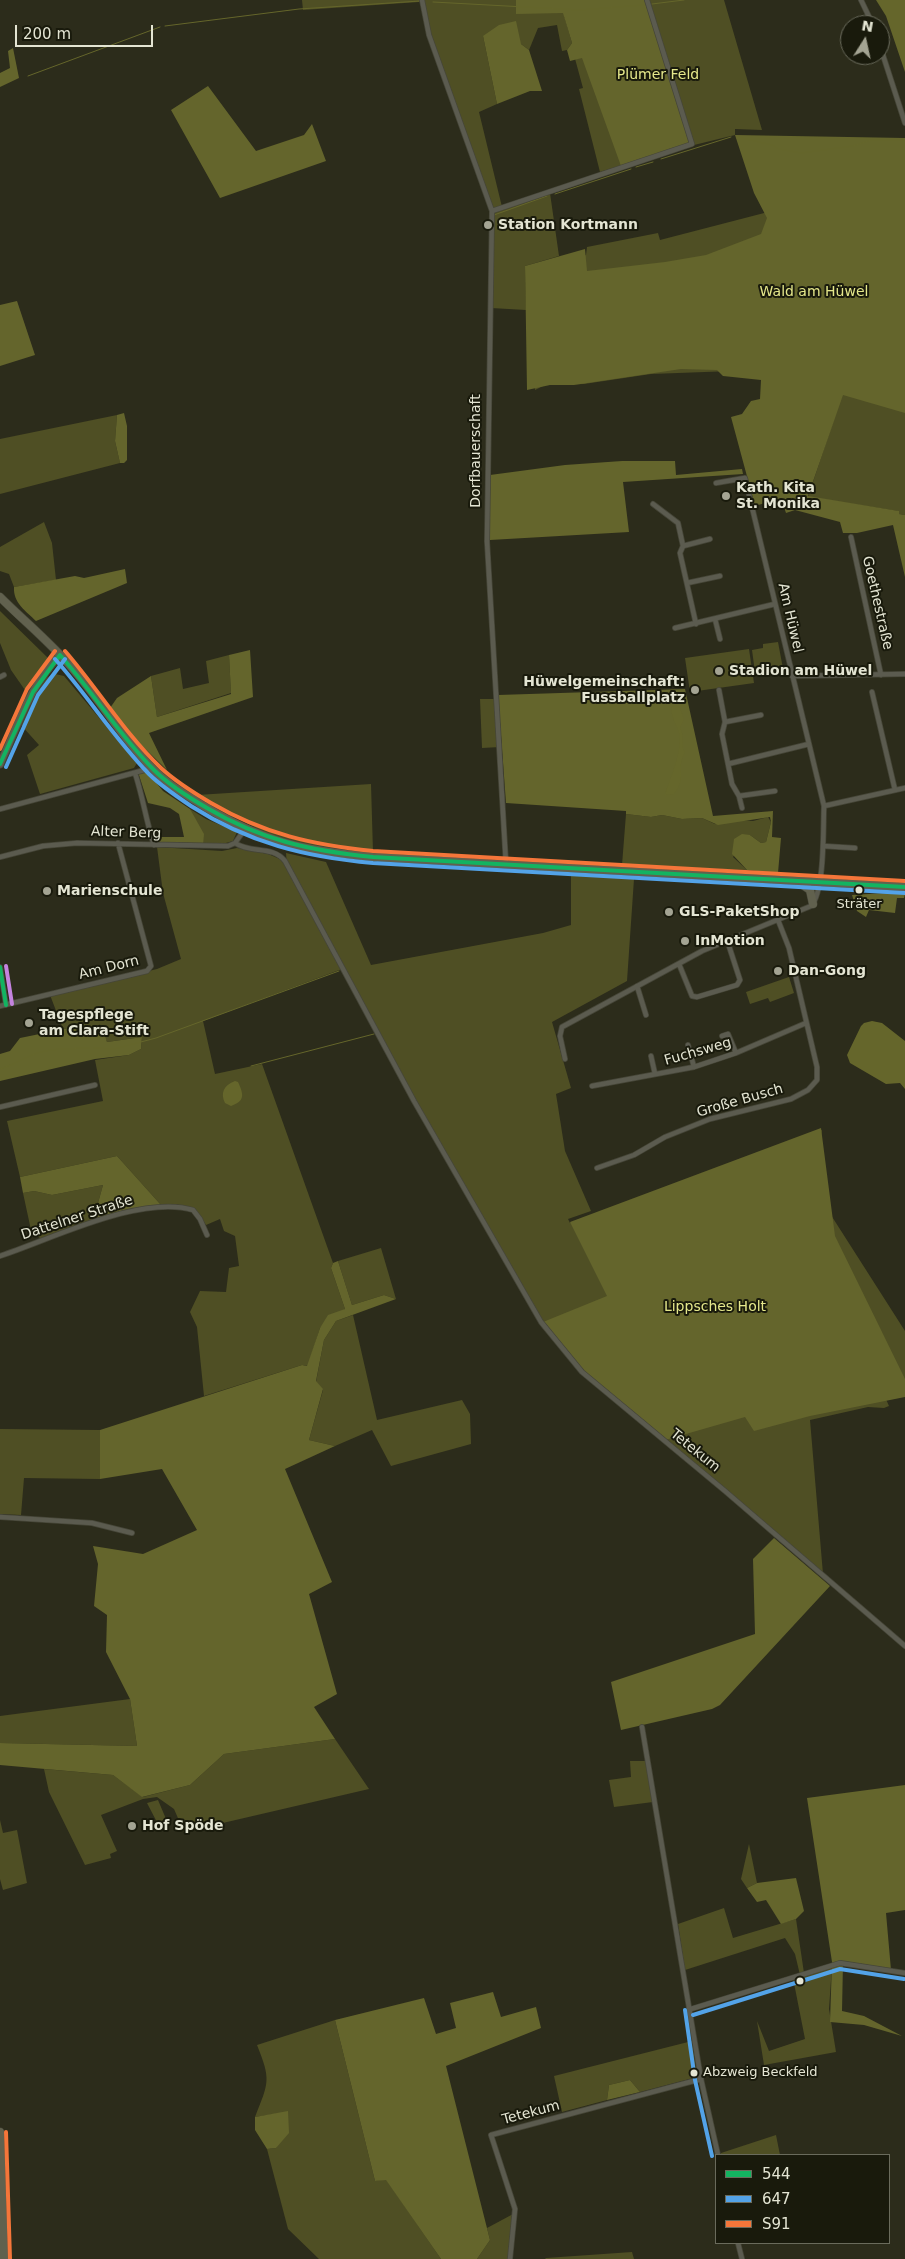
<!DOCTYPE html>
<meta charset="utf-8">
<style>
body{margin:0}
#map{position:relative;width:905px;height:2259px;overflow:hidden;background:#2c2c1b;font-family:"DejaVu Sans",sans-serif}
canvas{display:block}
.legend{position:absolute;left:715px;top:2154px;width:175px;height:90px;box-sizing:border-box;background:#191a0c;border:1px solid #6a6b5c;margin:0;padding:6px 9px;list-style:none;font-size:15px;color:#e4e5d3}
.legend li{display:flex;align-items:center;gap:10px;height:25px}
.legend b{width:25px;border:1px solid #6a6b5c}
.north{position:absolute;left:840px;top:15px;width:50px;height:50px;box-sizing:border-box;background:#191a0c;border:1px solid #6a6b5c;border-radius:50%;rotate:10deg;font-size:14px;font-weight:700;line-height:20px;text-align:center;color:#e4e5d3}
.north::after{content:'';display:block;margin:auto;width:18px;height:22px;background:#a4a493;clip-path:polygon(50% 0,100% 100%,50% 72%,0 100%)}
.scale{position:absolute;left:15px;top:25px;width:138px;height:22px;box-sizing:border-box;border:2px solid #e4e5d3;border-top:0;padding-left:6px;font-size:15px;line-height:18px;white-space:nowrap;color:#e4e5d3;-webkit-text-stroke:4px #191a0c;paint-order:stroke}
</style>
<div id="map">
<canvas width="905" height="2259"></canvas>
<ul class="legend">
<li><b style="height:6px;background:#13b361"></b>544</li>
<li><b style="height:6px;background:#53a3e8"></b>647</li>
<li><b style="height:6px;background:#f5763a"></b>S91</li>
</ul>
<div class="north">N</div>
<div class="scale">200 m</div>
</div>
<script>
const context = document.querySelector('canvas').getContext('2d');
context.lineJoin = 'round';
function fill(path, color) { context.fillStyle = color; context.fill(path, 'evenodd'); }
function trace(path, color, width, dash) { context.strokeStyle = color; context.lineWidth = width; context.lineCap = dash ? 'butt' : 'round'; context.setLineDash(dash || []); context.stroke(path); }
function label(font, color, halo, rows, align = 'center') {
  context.font = font + ' "DejaVu Sans",sans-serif'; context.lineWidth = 4; context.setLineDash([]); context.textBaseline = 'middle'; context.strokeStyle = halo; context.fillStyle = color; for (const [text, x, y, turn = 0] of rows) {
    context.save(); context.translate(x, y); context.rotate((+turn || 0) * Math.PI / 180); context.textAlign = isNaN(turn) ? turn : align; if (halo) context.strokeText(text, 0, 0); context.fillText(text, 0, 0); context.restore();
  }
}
fill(new Path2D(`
 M302 0H419V2L303 10Z
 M423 0H724L762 130 735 129V135L694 145 693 143 600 172 579 89 583 88 574 55 582 53 564 15 572 43 567 50 562 51 557 25 538 28 529 50 521 44 483 36 497 104 479 112 502 207 492 211 430 35Z
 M905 142V515L899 514 898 511 808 497 842 395 732 371 651 374 584 384 545 385 535 390 526 274 586 255 587 247 658 233 660 240 768 212Z
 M550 193 559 256 525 266 526 310 491 308 493 211Z
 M117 415 115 441 120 463 0 494V439Z
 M44 522 52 543 56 580 14 587 9 574 0 571V547Z
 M0 611 48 658 27 693 11 670 0 643Z
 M778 642 784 674 770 676 769 670 755 672 752 650 763 648V644Z
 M749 649 754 683 690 692 685 658Z
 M229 655 231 693 157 717 151 676 180 668 183 689 209 683 206 661Z
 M55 674 64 676 137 763 134 768 40 794 27 755 39 745 21 725C28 707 35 679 55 674Z
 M480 699H497L500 747 482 748Z
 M371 784 373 852 316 847 272 837 197 795Z
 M190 809 206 819 237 832 233 841 219 845H203Z
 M626 814 651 817 662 815 682 819 702 818 715 824 739 820 753 821 768 817 771 822 766 842 761 843 750 835 733 857 747 870 622 865Z
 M157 847 222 851 237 848 268 854 280 859 287 867 286 853 326 862 371 965 543 933 571 925V875L634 879 627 981 552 1022 571 1088 556 1094 565 1151 591 1211 568 1219 570 1223 822 1130 808 1218 829 1212 905 1331V1389L885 1397 889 1406 884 1408 868 1407 810 1420 823 1574 726 1489 665 1440 542 1322 505 1259 342 969 203 1021 215 1074 262 1064 333 1263 331 1268 345 1309 320 1328 308 1366 302 1365 204 1396 197 1327 190 1312 200 1291 226 1292 229 1268 239 1266 235 1236 224 1231 220 1219 206 1225C194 1206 184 1203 161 1205L117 1156 20 1177 7 1121 103 1101 95 1060 129 1055 141 1049 142 1037 107 1042 102 1029 85 1027 63 1029 50 995 157 969 181 959 163 893Z
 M789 977 794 993 770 1002 768 998 750 1004 746 992Z
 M103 1185 93 1221 42 1240 31 1230 23 1193 34 1191 52 1195Z
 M381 1248 396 1299 384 1295 352 1305 338 1261Z
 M353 1315 377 1420 462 1400 470 1414 471 1444 391 1466 372 1430 335 1446 309 1440 323 1390 316 1382 324 1340 336 1321Z
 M0 1429 100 1430V1479L24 1478 21 1515 0 1514Z
 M130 1699 137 1746 0 1743V1716Z
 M335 1739 369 1789 184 1832 174 1809 157 1797 143 1799 101 1815 117 1851 110 1854 111 1858 85 1865 49 1792 44 1769 113 1775 143 1797 190 1785 224 1754Z
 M630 1761H646L653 1802 614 1807 609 1780 631 1777Z
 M158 1800 169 1826 165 1828H160L147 1803Z
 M0 1820 3 1833 17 1830 27 1883 3 1890 0 1879Z
 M749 1844 757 1883 747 1888 741 1879Z
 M724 1908 733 1938 796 1919 804 1973 800 1975 795 1954 785 1938 685 1970 678 1924Z
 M832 1966 829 2009 836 2052 764 2065 757 2021 769 2051 805 2039 793 1978Z
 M335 2020 375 2181 386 2179 441 2259H319L288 2229 267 2149 276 2148 288 2112 255 2117C269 2082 271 2080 257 2045Z
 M692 2041 697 2077 640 2092 630 2080 609 2085 607 2100 562 2112 554 2076Z
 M776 2135 780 2155H721V2153Z
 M515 2213 511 2259H477L490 2240 487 2228Z
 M632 2252 634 2259H545L546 2258Z`), '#4f4f24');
fill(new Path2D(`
 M516 0H647L691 144 621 166 582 58 570 61 567 50 572 43 563 13 516 14Z
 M516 21 521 44 529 50 542 91H530L497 104 483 36 499 25Z
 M13 48 19 78 0 87V73L10 68 8 51Z
 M208 86 256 151 304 135 312 124 326 161 220 198 171 110Z
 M735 135 905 138V413L843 395 808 496 899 511V514L905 515V577L893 525 857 533H843L840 522 795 510 786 513 781 498 755 506 731 417 742 414 751 401 760 399 761 380 723 376 717 370 681 369 574 385H550L527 390 525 266 585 249 587 271 665 262 706 255 761 234 767 218 754 193Z
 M17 301 35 355 0 366V305Z
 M124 413 127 426V460L124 463H120L115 441 117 415Z
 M622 461H675L676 475 742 469 743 474 623 482 629 532 490 540V475L565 465Z
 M125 569 127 583 36 621C26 611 13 603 14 587L75 576 84 578Z
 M250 650 253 697 149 733 167 770 130 734 110 708 117 698 151 676 157 717 231 694 229 655Z
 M685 689 713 816 773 811 772 837 781 838 778 873 747 870 732 854 734 839 742 834 750 835 761 843 766 842 771 822 770 817 718 825 702 818 682 819 662 815 651 817 626 814V811L506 803 498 695Z
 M144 768 163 791 190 809 204 834 203 845 156 842 155 837H184L179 814 170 808 148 803 137 769Z
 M886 893 905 894 904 898H897L895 913 869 910 866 917 857 911 852 895Z
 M74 1027 103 1029 107 1042 142 1037 141 1049 129 1055 95 1059 0 1081V1054L10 1051 20 1038Z
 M821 1128 835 1236 905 1379V1397L810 1416 754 1431 745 1417 665 1440 584 1371 543 1322 607 1296 570 1222Z
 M117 1156 161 1205 116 1214 93 1221 103 1185 52 1195 34 1191 23 1193 20 1177Z
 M338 1261 352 1305 384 1295 396 1299 336 1321 324 1340 316 1381 323 1389 309 1440 335 1446 285 1469 332 1582 309 1594 337 1694 314 1707 335 1739 224 1754 190 1785 142 1797 113 1775 0 1765V1743L137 1746 130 1699 106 1652 107 1615 94 1606 98 1564 93 1546 143 1554 197 1530 162 1469 100 1479V1430L302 1365 307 1366 320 1328 328 1315 345 1309 331 1268 333 1263Z
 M774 1538 830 1586 720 1705 712 1709 621 1730 611 1682 755 1634 753 1559Z
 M905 1785V1910L886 1913 891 1970 843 1963 842 2011 864 2016 902 2036 864 2025 830 2022 832 1962 807 1798Z
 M796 1878 804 1911 796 1919 781 1924 766 1900 757 1902 747 1888 757 1883Z
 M493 1992 501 2017 536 2007 541 2028 446 2066 490 2240 477 2259H441L386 2180 375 2181 335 2020 424 1998 436 2034 456 2028 450 2003Z
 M630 2080 640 2092 607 2100 609 2085Z
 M288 2111 289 2133 276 2148 267 2149 255 2130V2117Z`), '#64652c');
fill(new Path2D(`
 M876 0H905V72L886 16Z
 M677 706 680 708 684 719 680 727 682 733 683 749 685 752C675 771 688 776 674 794L665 795C670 778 683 751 679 733 677 725 670 716 672 707Z
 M872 1021 882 1023 905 1041V1089L900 1083 886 1084 850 1063 847 1055 861 1026 864 1023Z
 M235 1081 238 1082C244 1095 245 1101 231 1106L225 1103C220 1093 224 1085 235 1081Z`), '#65662b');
trace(new Path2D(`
 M433 2 580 10 643 5
 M652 4 684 0
 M165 26 299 9 420 1
 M28 76 160 27
 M742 138 772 145 779 149 801 153 853 146 871 140H905
 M661 159 731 137
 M636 167 653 162
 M555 194 631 169
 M494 215 547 196
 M94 1048 114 1049 156 1038 339 971
 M251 1066 374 1034
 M0 1069C13 1065 24 1058 37 1053 53 1048 72 1049 89 1048`), '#65662b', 1);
const street = new Path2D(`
 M422 0 429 35 492 211 487 541 506 864
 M861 0 873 25
 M880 46 905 123
 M492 211 692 144 647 0
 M653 504 678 523 683 546
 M851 537 881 675
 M687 583 720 576
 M715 619 720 639
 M696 624 680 553 683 546 710 539
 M675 628 775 604
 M792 676 905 674
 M0 677 4 675
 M719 690 725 722 722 734 732 784 739 796 742 808
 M872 692 895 790
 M725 722 761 715
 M728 764 809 744
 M135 773C143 797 146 821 154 845
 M739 796 775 791
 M824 806 905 788
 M0 809 152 768
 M235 843C251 854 272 845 285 861L414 1101 541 1322 582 1372 725 1491 905 1646
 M823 846 855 848
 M0 857 43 846 77 843 228 846 235 843 245 829
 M679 964 692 996 697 997 737 985 740 980 727 940
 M0 967 6 1005
 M637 986 646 1015
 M0 1006 147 971 151 966 118 843
 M722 1036 728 1034 736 1053
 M688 1045 694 1067
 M651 1056 655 1074
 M565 1059 560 1036 562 1027 702 951 811 906C825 891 823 828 824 806L745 478 716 483
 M592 1086 694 1067 736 1053 806 1023
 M0 1107 95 1085
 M597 1168 634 1155 665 1137 710 1119 791 1099 808 1090 817 1080V1067L789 948 778 920
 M0 1256C52 1239 141 1194 193 1210L200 1219 207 1235
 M0 1517 92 1523 132 1533
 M642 1727 701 2079 718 2155
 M691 2009 840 1963 905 1973
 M738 2243 742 2259
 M510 2259 515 2209 491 2135 701 2079`);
const secondary = new Path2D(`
 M0 764C18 725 30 685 60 655`);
const primary = new Path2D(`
 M0 597C24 621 51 643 73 669 101 701 123 739 153 769 167 784 185 794 202 805 263 842 303 851 373 857L905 887
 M797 881 810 890 813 904
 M0 2132 4 2259`);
trace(street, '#464638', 6);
trace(secondary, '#464638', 9);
trace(primary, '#464638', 9);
trace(street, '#5b5b4f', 4.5);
trace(secondary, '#5d5e4e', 7);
trace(primary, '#61614e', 8);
trace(new Path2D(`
 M60 655C93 692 119 735 154 770 169 785 188 797 207 808 261 840 311 851 373 857L905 887
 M0 764 33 692 60 655
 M0 967 6 1005`), '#13b361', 4);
trace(new Path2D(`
 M55 659C88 696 114 738 149 774 161 786 176 796 191 806 249 843 305 857 373 863L905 893
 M6 767 38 695 65 659
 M685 2010 695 2080 712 2156
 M693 2015 840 1969 904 1979`), '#53a3e8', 4);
trace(new Path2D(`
 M65 651C98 689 125 734 161 768 176 782 194 793 211 803 264 834 313 845 373 851L905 881
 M0 749 27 689 55 651
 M6 2132 10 2259`), '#f5763a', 4);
trace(new Path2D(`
 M6 966 12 1004`), '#c483df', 4);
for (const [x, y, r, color] of [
 [488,225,5,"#a4a493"],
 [726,496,5,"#a4a493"],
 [719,671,5,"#a4a493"],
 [695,690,5,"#a4a493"],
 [859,890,4.5,"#e4e5d3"],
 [47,891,5,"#a4a493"],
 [669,912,5,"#a4a493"],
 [685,941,5,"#a4a493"],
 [778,971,5,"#a4a493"],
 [29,1023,5,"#a4a493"],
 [132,1826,5,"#a4a493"],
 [800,1981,4.5,"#e4e5d3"],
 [694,2073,4.5,"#e4e5d3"]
]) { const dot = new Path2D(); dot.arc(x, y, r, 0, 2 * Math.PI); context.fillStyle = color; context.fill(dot); trace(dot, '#191a0c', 2); }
label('13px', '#e4e5d3', '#191a0c', [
 ["Sträter",859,905],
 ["Abzweig Beckfeld",703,2073,"left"]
]);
label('14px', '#e5e88b', '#191a0c', [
 ["Plümer Feld",658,75],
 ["Wald am Hüwel",814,292],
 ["Lippsches Holt",715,1307]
]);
label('bold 14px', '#e4e5d3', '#191a0c', [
 ["Station Kortmann",498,225],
 ["Kath. Kita",736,488],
 ["St. Monika",736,504],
 ["Stadion am Hüwel",729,671],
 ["Hüwelgemeinschaft:",685,682,"right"],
 ["Fussballplatz",685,698,"right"],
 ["Marienschule",57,891],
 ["GLS-PaketShop",679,912],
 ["InMotion",695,941],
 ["Dan-Gong",788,971],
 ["Tagespflege",39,1015],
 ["am Clara-Stift",39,1031],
 ["Hof Spöde",142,1826]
], 'left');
label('14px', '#e4e5d3', '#191a0c', [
 ["Dorfbauerschaft",476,451,-90],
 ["Goethestraße",877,603,77],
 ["Am Hüwel",790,618,77],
 ["Alter Berg",126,833,2],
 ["Am Dorn",109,968,-14],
 ["Fuchsweg",698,1052,-16],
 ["Große Busch",740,1101,-16],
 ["Dattelner Straße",77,1218,-18],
 ["Tetekum",695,1451,39],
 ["Tetekum",531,2113,-15]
]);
</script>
